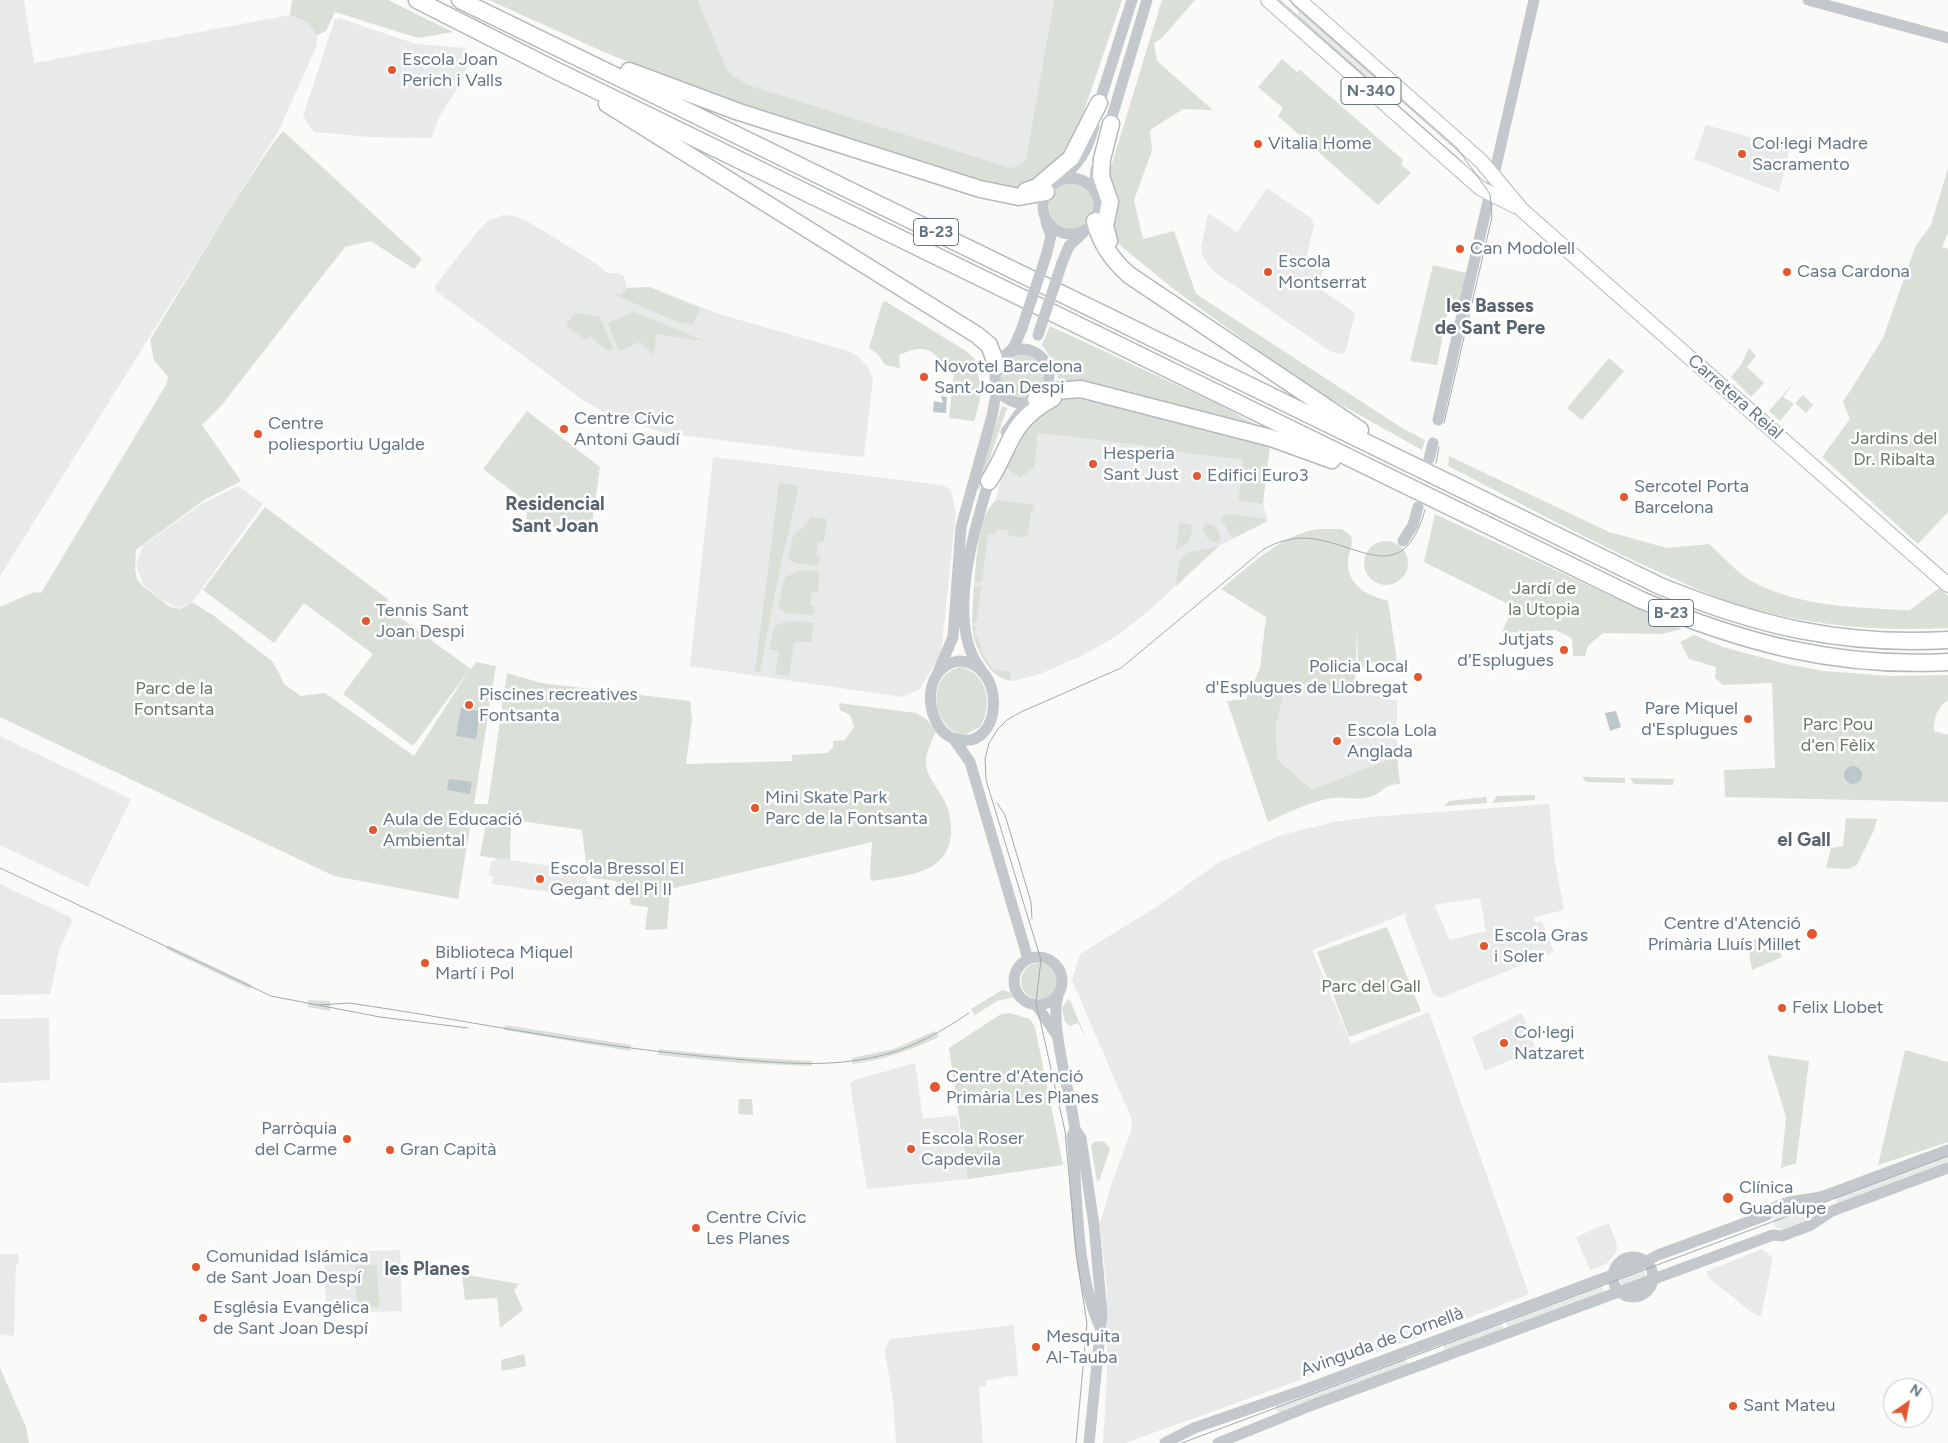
<!DOCTYPE html>
<meta charset="utf-8">
<style>
body{margin:0}
#map{position:relative;width:1948px;height:1443px;overflow:hidden;background:#fafaf8;font-family:Figtree,sans-serif}
canvas{display:block}
.north{position:absolute;left:1883px;top:1378px;width:50px;height:50px;box-sizing:border-box;background:#fff;border:1px solid #c1c8cd;border-radius:50%;rotate:33deg;font-size:14px;font-weight:700;line-height:20px;text-align:center;color:#657683}
.north::after{content:'';display:block;margin:auto;width:18px;height:22px;background:#e4572e;clip-path:polygon(50% 0,100% 100%,50% 72%,0 100%)}
</style>
<div id="map">
<canvas width="1948" height="1443"></canvas>
<div class="north">N</div>
</div>
<script>
const context = document.querySelector('canvas').getContext('2d');
context.lineJoin = 'round';
function fill(path, color) { context.fillStyle = color; context.fill(path, 'evenodd'); }
function trace(path, color, width, dash) { context.strokeStyle = color; context.lineWidth = width; context.lineCap = dash ? 'butt' : 'round'; context.setLineDash(dash || []); context.stroke(path); }
function label(font, color, halo, rows, align = 'center') {
  context.font = font + ' Figtree,sans-serif'; context.lineWidth = 5; context.setLineDash([]); context.textBaseline = 'middle'; context.strokeStyle = halo; context.fillStyle = color; for (const [text, x, y, turn = 0] of rows) {
    context.save(); context.translate(x, y); context.rotate((+turn || 0) * Math.PI / 180); context.textAlign = isNaN(turn) ? turn : align; if (halo) context.strokeText(text, 0, 0); context.fillText(text, 0, 0); context.restore();
  }
}
fill(new Path2D(`
 M0 0H24L34 63 290 15 307 22 317 35V45L279 130 0 576Z
 M698 0H1054L1026 159 1020 165 1010 168 996 165 748 85 728 72Z
 M1299 5 1392 88 1384 97 1297 20Z
 M339 18 416 44 465 48 471 57 461 83 440 115 431 138 370 137 314 132 303 116 335 19 338 20Z
 M1706 125 1790 148 1779 192 1694 159Z
 M1267 188 1311 218 1314 225 1306 258 1323 270 1319 288 1355 313 1347 347 1343 354 1331 352 1216 273 1210 268 1202 255 1201 247 1208 213 1237 232Z
 M503 215 514 216 532 224 597 264 607 273H619L624 276 627 288 650 287 719 314 848 351 859 357 868 367 873 380 864 455 861 457 831 454 665 433 613 417 584 401 436 291 435 286 477 232 488 221Z
 M1038 433 1149 446 1148 454 1157 450 1243 460 1238 501 1263 504 1267 519 1266 522 1219 546 1152 608 1117 636 1083 655 1040 674 1013 681 1000 677 979 651 974 640 972 623 974 586 983 522 987 511 996 500 1005 462 1011 472 1022 478 1028 469H1034Z
 M713 457 942 485 951 490 956 513 941 653 920 689 902 697 690 666Z
 M238 486 263 504 193 601 178 608 159 598 143 584 136 565 143 546 201 504Z
 M1287 681 1330 690 1355 691 1397 701V756L1312 790 1277 759 1276 726Z
 M0 736 131 799 88 887 0 845Z
 M1549 804 1555 861 1564 910 1534 917 1535 922 1542 921 1554 952 1441 998 1433 994 1405 918 1407 913 1312 950 1351 1044 1429 1012 1529 1294 1436 1331 1125 1443H1103L1107 1375V1293L1100 1223 1112 1182 1131 1131 1132 1120 1072 980 1080 954 1158 906 1218 863 1281 835 1334 822 1370 817ZM1480 898 1486 931 1450 940 1434 905Z
 M496 858 587 871V883L606 886 604 900 492 884 493 876 488 875 491 861H495Z
 M0 884 70 917 72 921 59 951 50 994 0 995Z
 M1522 1013 1536 1049 1485 1071 1472 1037Z
 M49 1018 50 1080 0 1083V1019Z
 M915 1063 923 1119 957 1115 968 1179 867 1189 850 1084 855 1080Z
 M1948 1153V1164L1838 1205 1835 1196Z
 M1803 1203 1809 1207 1812 1214 1807 1221 1782 1230 1775 1227 1773 1220 1775 1214Z
 M1609 1223 1617 1245 1616 1253 1606 1264 1590 1270 1576 1237Z
 M1762 1249 1773 1258 1761 1317 1751 1312 1708 1277 1707 1271Z
 M400 1250 402 1311 326 1313 324 1252Z
 M0 1254H18L19 1264H16L14 1336 0 1334Z
 M1643 1267 1646 1276 1622 1285 1619 1276Z
 M1601 1283 1604 1292 1508 1328 1504 1319Z
 M1500 1321 1504 1329 1445 1351 1442 1343Z
 M1014 1325 1018 1377 1009 1376 986 1381V1386L979 1387 983 1443H896L893 1399 885 1352 887 1343 891 1339Z
 M1405 1357 1408 1365 1279 1416 1274 1403Z`), '#e8e9e9');
fill(new Path2D(`
 M292 0H388L453 32 418 38 335 12 326 31 317 35 307 22 290 15Z
 M489 0H698L728 72 748 85 1010 168 1020 165 1026 159 1054 0H1122L1072 146 1031 183 1017 188 971 179 698 91 604 52Z
 M1162 0H1195L1162 38 1154 43 1157 61 1213 110 1183 109 1150 130 1152 151 1134 200 1143 239 1174 231 1196 294 1402 428 1425 440 1422 450 1293 378 1284 369 1175 290 1117 243 1112 227 1117 217 1109 173Z
 M1282 59 1297 72 1300 70 1403 160 1401 164 1411 173 1378 205 1278 116 1283 108 1258 87Z
 M283 131 422 259 414 269 371 241 345 247 221 406 202 425 241 481 204 500 136 550 135 568 137 580 144 587 170 607 180 609 192 602 214 616 273 662 285 685 301 696 325 693 414 756 470 669 413 746 343 694 373 654 304 603 274 643 203 590 265 507 389 600 384 606 471 669 476 662 496 666 474 804H488L507 673 541 683 690 701 692 720 686 764 792 761V755L827 753 833 747V741L845 740 854 727 850 715 840 710 839 703 916 713 926 719 936 731C932 741 925 753 926 764 927 778 939 789 945 802 955 823 955 853 931 867 915 876 890 878 871 881L870 872 872 842 670 889 667 929 645 930 648 907 631 905C628 879 616 881 593 878L587 871 582 830 514 820 511 826 510 860 480 856 486 823 471 821 458 899 334 876 0 717V607L34 592 41 593 166 385 168 377 154 360 150 340 229 210 271 146Z
 M1948 168V233L1942 247 1948 249V512L1918 544 1822 457 1850 419 1843 402 1883 338 1916 245 1931 225Z
 M1049 206a23 23 0 1 1 46 0a23 23 0 1 1-46 0Z
 M1433 265 1467 273 1460 306 1447 315 1437 365 1410 361Z
 M649 287 700 308 693 324 677 322 611 293 621 295 627 288Z
 M885 301 966 351 975 359C975 368 978 374 980 382 982 396 978 409 974 421L949 418 954 372H946C935 347 923 344 899 355L900 368 885 365 878 354 869 348 882 304Z
 M633 312 705 341 656 334 654 355 640 342 619 351 608 323Z
 M575 313 599 316 613 347 609 351 589 336 586 340 566 326Z
 M1050 326 1218 404 1264 429 1058 378 1056 366 1042 345Z
 M1749 348 1756 356 1747 367 1764 383 1751 397 1731 377 1741 365Z
 M999 376a22 22 0 1 1 44 0a22 22 0 1 1-44 0Z
 M1609 358 1624 371 1582 420 1567 408Z
 M1796 380 1783 397 1794 404 1780 421 1769 411Z
 M1803 395 1813 405 1806 413 1795 403Z
 M1083 397 1270 445 1263 504 1238 501 1243 460 1157 450 1148 455V446L1038 433 1034 469H1028L1027 475H1023L1022 478 1013 474 1006 466 1015 436 1059 399Z
 M1002 406 1007 408 979 490 977 488 983 462Z
 M527 411 600 467 591 532 526 523 528 503 483 469Z
 M1449 456 1609 532 1667 548 1709 544C1723 556 1737 573 1753 582 1798 606 1851 607 1900 610H1910L1939 588 1948 596V628C1879 632 1808 625 1742 606 1714 598 1687 584 1661 573 1588 540 1518 502 1448 466Z
 M779 483 799 486 778 577 760 672H755Z
 M996 500 1034 505 1033 511H1031L1028 535 1021 537 1008 536 1009 530 997 529 996 534 988 533 982 582H974C977 559 978 515 996 500Z
 M1226 514 1267 519 1266 522 1233 538 1221 520Z
 M1435 514 1682 629 1662 634 1603 633 1588 646 1585 656H1573L1572 638 1555 630 1501 633 1514 607 1424 562Z
 M810 517 827 519 824 542H818L816 556 820 557 819 565 798 564 788 559 793 536 809 522Z
 M1179 523 1191 525C1194 538 1188 545 1176 550Z
 M1206 524C1214 523 1219 529 1220 537L1219 542C1210 544 1204 536 1203 528Z
 M1320 529H1342L1351 536C1354 544 1349 551 1348 559 1346 586 1367 595 1388 601L1397 661 1369 663 1358 672 1357 626 1355 691 1330 690 1287 681 1276 726 1277 759 1312 790 1397 756 1400 784C1382 785 1386 790 1373 796 1360 801 1346 797 1334 798 1316 799 1284 814 1268 822L1227 701 1246 699 1260 668 1266 617 1221 589C1250 566 1282 533 1320 529Z
 M1364 563a22 22 0 1 1 44 0a22 22 0 1 1-44 0Z
 M1219 546 1176 586 1179 561 1186 553Z
 M802 570 819 572 818 592H812L810 605 814 606 813 615 786 613 778 608 785 577Z
 M974 586 981 587 977 622 972 623Z
 M795 621 814 623 811 642H794L789 676 775 674 779 651 769 649C775 627 770 623 795 621Z
 M972 626H976L975 637H978L983 655 994 670 1011 672 1010 681C987 676 975 647 972 626Z
 M1694 635 1723 647 1786 664 1824 671 1890 676 1948 675V700C1937 707 1934 718 1934 731L1948 735V802L1725 797 1724 770 1775 768 1772 683 1723 685 1715 678 1716 667 1689 659 1680 642Z
 M961 667C988 674 993 705 980 727L964 735C931 729 925 674 961 667Z
 M1582 777 1625 778V783L1586 782Z
 M1630 778 1674 779 1673 785 1634 784Z
 M1535 795V800L1492 803 1497 796Z
 M1486 797 1487 803 1444 806 1449 801Z
 M1846 818 1877 819 1874 830 1857 865 1848 869 1826 868 1831 848 1843 846Z
 M1387 927 1421 1011 1349 1037 1317 952Z
 M1772 936 1782 957 1752 970 1747 941Z
 M168 945 252 985 250 989 166 949Z
 M1021 981a18 18 0 1 1 36 0a18 18 0 1 1-36 0Z
 M1002 990 1009 992 1014 997 997 1001 975 1015 971 1009Z
 M1068 999 1070 1000 1087 1041 1078 1023 1070 1026 1065 1022 1062 1008Z
 M308 1000 330 1001V1011L308 1007Z
 M1010 1013 1030 1019 1035 1027 1063 1165 968 1179 949 1048 1001 1014Z
 M505 1025 631 1045 630 1051 504 1030Z
 M935 1031 939 1037C911 1050 883 1060 852 1064V1058L894 1049Z
 M659 1049 738 1057 812 1061V1066L739 1063 658 1055Z
 M1905 1050 1948 1062V1142L1878 1165Z
 M1767 1055 1809 1061 1796 1163 1781 1168 1786 1117Z
 M739 1099H752L753 1115 738 1114Z
 M1104 1141 1110 1149 1099 1181H1097L1091 1146 1094 1142Z
 M377 1265 379 1307H357L355 1266Z
 M462 1274 519 1284 514 1290 523 1310 500 1328 497 1298 465 1300Z
 M524 1354 526 1366 502 1371 501 1360Z
 M0 1368 26 1427 29 1443H0Z`), '#dadfd7');
fill(new Path2D(`
 M941 396 947 397 946 413 933 412 934 401 943 403Z
 M461 708 480 711 476 739 456 736Z
 M1616 711 1621 727 1610 731 1605 713Z
 M1844 775a9 9 0 1 1 18 0a9 9 0 1 1-18 0Z
 M449 779 472 782 470 794 447 790Z`), '#bbc7cb');
const major = new Path2D(`
 M1268 0 1480 188 1515 206
 M1299 0 1481 161 1522 210 1948 585`);
const highway = new Path2D(`
 M417 0 557 71 1641 600C1743 643 1836 668 1948 662
 M460 0 1660 586C1758 626 1841 646 1948 640
 M629 71 739 112 980 189 1019 197 1046 192
 M607 104 977 335 989 345 997 366
 M1026 191 1037 187 1071 158 1099 103
 M1095 221C1100 243 1112 260 1129 275L1360 430
 M1109 241 1105 226 1110 202 1101 176 1102 159 1111 124
 M1036 399 1054 391 1081 389 1271 438 1332 460
 M989 481C1013 443 1008 423 1053 398`);
trace(major, '#b5babe', 16);
trace(highway, '#b4b9bd', 19);
trace(new Path2D(`
 M1808 0 1948 38
 M1097 110 1132 0
 M1108 130 1147 0
 M1043 206a28 28 0 1 1 56 0a28 28 0 1 1-56 0Z
 M1057 181C1078 167 1088 150 1094 126
 M1094 189 1096 169
 M1046 222 1051 236 1046 256
 M1062 263 1069 246 1083 233
 M995 376a27 27 0 1 1 54 0a27 27 0 1 1-54 0Z
 M1007 354 1014 347 1022 328
 M1438 420 1534 0
 M1006 432 1027 403
 M1429 459 1433 443
 M1403 541 1413 525 1418 507
 M958 661C1008 662 1003 752 957 739 946 737 939 729 935 719 925 696 931 667 958 661Z
 M980 668C945 623 975 525 991 475
 M938 672 953 637 961 527 992 416 997 389
 M953 738 970 762 1028 959
 M1014 981a24 24 0 1 1 48 0a24 24 0 1 1-48 0Z
 M1058 996C1049 1023 1071 1096 1075 1129L1081 1138 1094 1225 1102 1314 1089 1443
 M1037 1006 1056 1034
 M1075 1129 1072 1136C1078 1195 1075 1272 1100 1327
 M1613 1277a20 20 0 1 1 40 0a20 20 0 1 1-40 0Z
 M1165 1443 1194 1428 1304 1390 1639 1265 1658 1255 1767 1215C1779 1198 1807 1201 1824 1196L1948 1150
 M1218 1443 1315 1404 1773 1235 1782 1236 1811 1225 1832 1211 1948 1168`), '#c3c8cc', 11);
trace(major, '#fff', 14);
trace(highway, '#fff', 16);
trace(new Path2D(`
 M1277 0 1462 162
 M1289 0 1457 148 1490 194 1492 217 1444 423
 M1436 463 1439 447
 M997 803 1005 815 1031 902 1032 919
 M0 868 271 996 380 1017 468 1028
 M319 1005 349 1003C473 1021 597 1048 723 1058 771 1062 821 1068 870 1058 907 1051 938 1034 969 1013
 M1076 1443 1087 1324 1076 1252 1065 1131 1036 1002 1041 960 986 780 985 759 989 743 998 729 1007 720 1021 712 1121 668 1264 549C1277 542 1290 538 1305 538 1358 541 1402 591 1425 510
 M1182 1443 1948 1156`), '#a2aab0', 1);
trace(new Path2D(`
 M1022 328 1046 256
 M1038 335 1062 263`), '#c3c8cc', 11);
for (const [x, y, r, color] of [
 [392,70,5,"#e4572e"],
 [1258,144,5,"#e4572e"],
 [1742,154,5,"#e4572e"],
 [1460,249,5,"#e4572e"],
 [1268,272,5,"#e4572e"],
 [1787,272,5,"#e4572e"],
 [924,377,5,"#e4572e"],
 [564,429,5,"#e4572e"],
 [258,434,5,"#e4572e"],
 [1093,464,5,"#e4572e"],
 [1197,476,5,"#e4572e"],
 [1624,497,5,"#e4572e"],
 [366,621,5,"#e4572e"],
 [1564,650,5,"#e4572e"],
 [1418,677,5,"#e4572e"],
 [469,705,5,"#e4572e"],
 [1748,719,5,"#e4572e"],
 [1337,741,5,"#e4572e"],
 [755,808,5,"#e4572e"],
 [373,830,5,"#e4572e"],
 [540,879,5,"#e4572e"],
 [1812,934,6,"#e4572e"],
 [1484,946,5,"#e4572e"],
 [425,963,5,"#e4572e"],
 [1782,1008,5,"#e4572e"],
 [1504,1043,5,"#e4572e"],
 [935,1087,6,"#e4572e"],
 [347,1139,5,"#e4572e"],
 [911,1149,5,"#e4572e"],
 [390,1150,5,"#e4572e"],
 [1728,1198,6,"#e4572e"],
 [696,1228,5,"#e4572e"],
 [196,1267,5,"#e4572e"],
 [203,1318,5,"#e4572e"],
 [1036,1347,5,"#e4572e"],
 [1733,1406,5,"#e4572e"]
]) { const dot = new Path2D(); dot.arc(x, y, r, 0, 2 * Math.PI); context.fillStyle = color; context.fill(dot); trace(dot, '#fff', 2); }
for (const [x, y, w] of [
 [1371,91,60],
 [936,232,45],
 [1671,613,45]
]) { const box = new Path2D(); box.roundRect(x - w / 2, y - 13.5, w, 27, 4); context.fillStyle = '#fff'; context.fill(box); trace(box, '#657683', 1); }
label('bold 16px', '#657683', null, [
 ["N-340",1371,91],
 ["B-23",936,232],
 ["B-23",1671,613]
]);
label('18px', '#657683', '#fff', [
 ["Escola Joan",402,60],
 ["Perich i Valls",402,81],
 ["Vitalia Home",1268,144],
 ["Col·legi Madre",1752,144],
 ["Sacramento",1752,165],
 ["Can Modolell",1470,249],
 ["Escola",1278,262],
 ["Montserrat",1278,283],
 ["Casa Cardona",1797,272],
 ["Novotel Barcelona",934,367],
 ["Sant Joan Despi",934,388],
 ["Centre Cívic",574,419],
 ["Antoni Gaudí",574,440],
 ["Centre",268,424],
 ["poliesportiu Ugalde",268,445],
 ["Hesperia",1103,454],
 ["Sant Just",1103,475],
 ["Edifici Euro3",1207,476],
 ["Sercotel Porta",1634,487],
 ["Barcelona",1634,508],
 ["Tennis Sant",376,611],
 ["Joan Despi",376,632],
 ["Jutjats",1554,640,"right"],
 ["d'Esplugues",1554,661,"right"],
 ["Policia Local",1408,667,"right"],
 ["d'Esplugues de Llobregat",1408,688,"right"],
 ["Piscines recreatives",479,695],
 ["Fontsanta",479,716],
 ["Pare Miquel",1738,709,"right"],
 ["d'Esplugues",1738,730,"right"],
 ["Escola Lola",1347,731],
 ["Anglada",1347,752],
 ["Mini Skate Park",765,798],
 ["Parc de la Fontsanta",765,819],
 ["Aula de Educació",383,820],
 ["Ambiental",383,841],
 ["Escola Bressol El",550,869],
 ["Gegant del Pi II",550,890],
 ["Centre d'Atenció",1801,924,"right"],
 ["Primària Lluís Millet",1801,945,"right"],
 ["Escola Gras",1494,936],
 ["i Soler",1494,957],
 ["Biblioteca Miquel",435,953],
 ["Martí i Pol",435,974],
 ["Felix Llobet",1792,1008],
 ["Col·legi",1514,1033],
 ["Natzaret",1514,1054],
 ["Centre d'Atenció",946,1077],
 ["Primària Les Planes",946,1098],
 ["Parròquia",337,1129,"right"],
 ["del Carme",337,1150,"right"],
 ["Escola Roser",921,1139],
 ["Capdevila",921,1160],
 ["Gran Capità",400,1150],
 ["Clínica",1739,1188],
 ["Guadalupe",1739,1209],
 ["Centre Cívic",706,1218],
 ["Les Planes",706,1239],
 ["Comunidad Islámica",206,1257],
 ["de Sant Joan Despí",206,1278],
 ["Església Evangèlica",213,1308],
 ["de Sant Joan Despí",213,1329],
 ["Mesquita",1046,1337],
 ["Al-Tauba",1046,1358],
 ["Sant Mateu",1743,1406]
], 'left');
label('18px', '#657683', '#fff', [
 ["Carretera Reial",1735,397,41],
 ["Avinguda de Cornellà",1382,1342,-20]
]);
label('18px', '#687a64', '#fff', [
 ["Jardins del",1894,439],
 ["Dr. Ribalta",1894,460],
 ["Jardí de",1544,589],
 ["la Utopia",1544,610],
 ["Parc de la",174,689],
 ["Fontsanta",174,710],
 ["Parc Pou",1838,725],
 ["d'en Fèlix",1838,746],
 ["Parc del Gall",1371,987]
]);
label('bold 19px', '#57646e', '#fff', [
 ["les Basses",1490,306],
 ["de Sant Pere",1490,328],
 ["Residencial",555,504],
 ["Sant Joan",555,526],
 ["el Gall",1804,840],
 ["les Planes",427,1269]
]);
</script>
